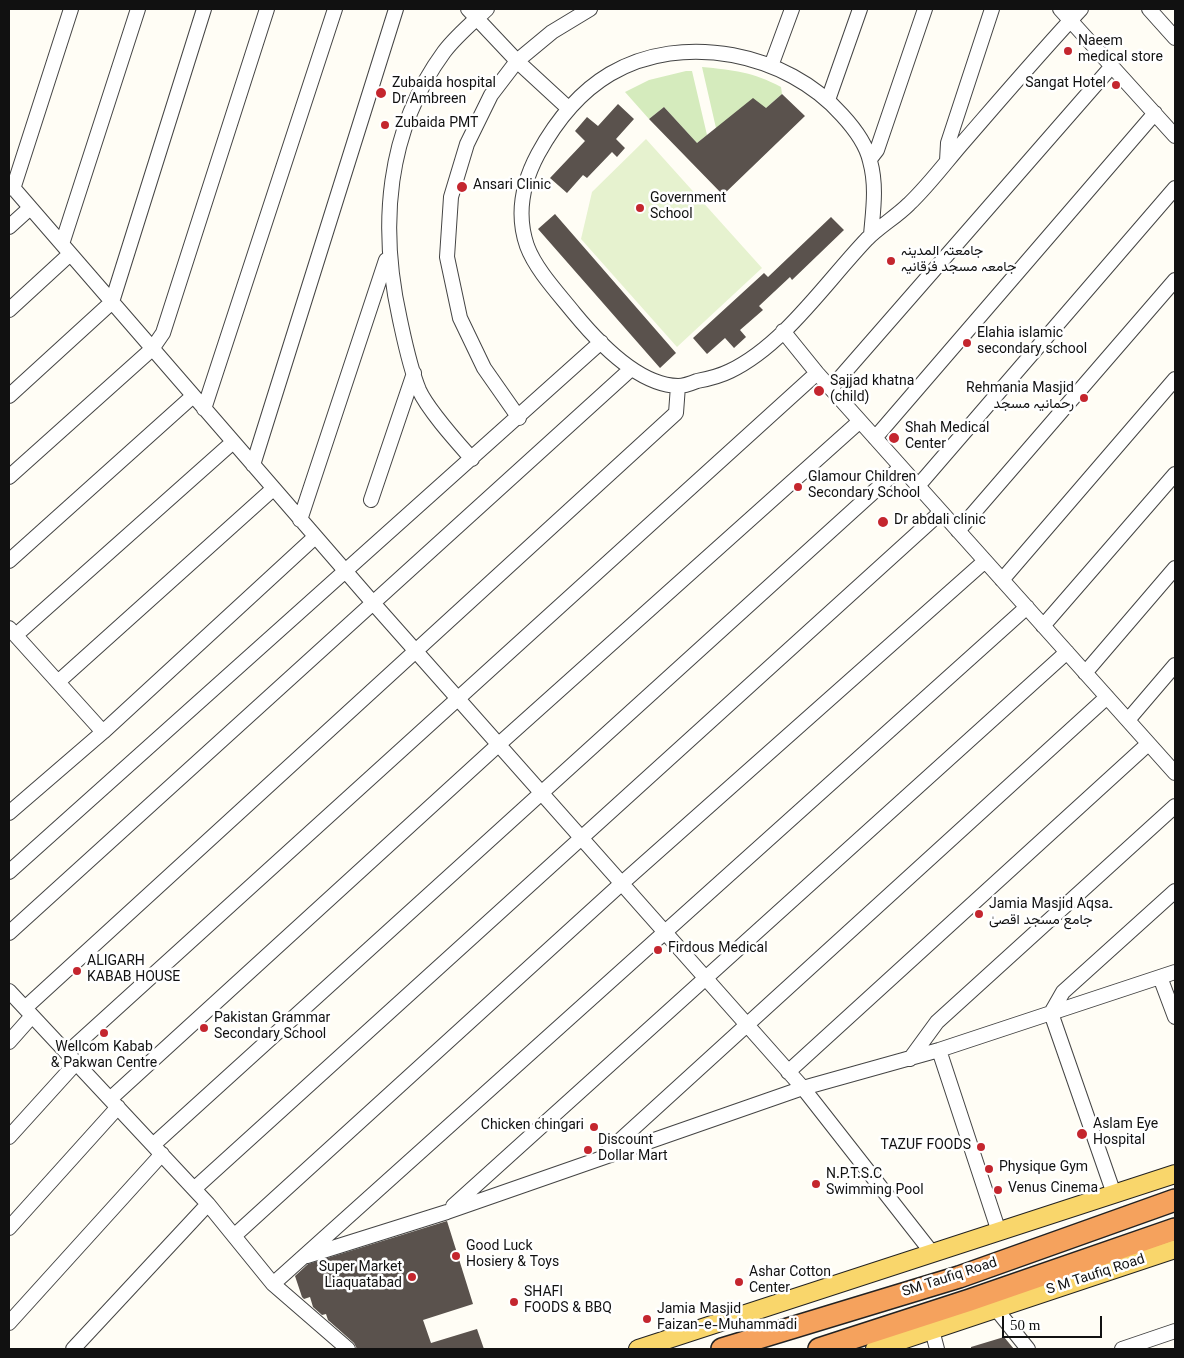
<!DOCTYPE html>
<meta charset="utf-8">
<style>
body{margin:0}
#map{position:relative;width:1184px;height:1358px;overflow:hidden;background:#fffdf5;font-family:Georgia,serif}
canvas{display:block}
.frame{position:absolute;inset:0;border:10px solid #111;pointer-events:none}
.scale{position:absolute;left:1002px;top:1316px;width:100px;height:22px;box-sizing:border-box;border:2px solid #111;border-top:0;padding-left:6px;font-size:15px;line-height:18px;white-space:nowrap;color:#111;-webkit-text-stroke:4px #fff;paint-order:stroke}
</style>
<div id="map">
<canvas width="1184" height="1358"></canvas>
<div class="frame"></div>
<div class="scale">50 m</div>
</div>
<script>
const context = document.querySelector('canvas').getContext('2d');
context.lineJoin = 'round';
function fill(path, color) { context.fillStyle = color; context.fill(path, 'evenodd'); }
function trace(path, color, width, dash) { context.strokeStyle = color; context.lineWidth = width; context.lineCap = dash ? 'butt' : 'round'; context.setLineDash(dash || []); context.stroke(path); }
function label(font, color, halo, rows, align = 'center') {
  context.font = font + ' Georgia,Vazirmatn,serif'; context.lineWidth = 5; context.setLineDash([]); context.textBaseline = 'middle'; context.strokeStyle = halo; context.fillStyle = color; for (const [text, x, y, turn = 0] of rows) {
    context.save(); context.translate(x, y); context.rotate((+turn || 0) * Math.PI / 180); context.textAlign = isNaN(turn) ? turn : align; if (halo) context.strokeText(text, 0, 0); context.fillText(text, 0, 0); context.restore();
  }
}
fill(new Path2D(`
 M702 67C733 70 753 72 781 87L782 94 766 108 716 128Z
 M686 71H692L707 135 697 143 664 107 649 119 625 92 649 80Z`), '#d5ebbd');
fill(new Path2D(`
 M646 139 762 268 677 347 581 239 592 192Z`), '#e6f2cf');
fill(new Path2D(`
 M782 94 805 116 723 195 649 119 664 107 697 143 753 98 766 108Z
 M618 104 634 119 616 139 625 148 617 157 612 152 587 178 583 175 567 193 550 178 585 141 575 131 587 117 598 126Z
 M555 214 676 353 660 368 538 229Z
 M831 217 844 230 792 280 790 277 759 306 763 310 740 330 746 337 734 348 725 338 707 354 693 338 764 273 768 277Z
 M447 1221 473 1304 423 1320 431 1343 477 1329 484 1349H357L354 1343 328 1320 326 1314 322 1315 313 1307 310 1297 304 1299 302 1297 295 1276 308 1264Z
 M1004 1337 1014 1349H971V1347Z`), '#5a524d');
const minor = new Path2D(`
 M468 9 517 61 568 108
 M1060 9 1175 136
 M1149 9 1175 38
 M771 66 792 9
 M828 100 860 9
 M870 159 877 150 925 9
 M947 161 948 143 992 9
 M9 183 374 604 803 1088 933 1254
 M13 189 71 9
 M9 227 30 208
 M871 235C873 211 877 186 870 161 866 143 854 128 842 115 787 53 683 31 610 74 578 93 556 121 538 154 523 182 516 214 527 246 536 270 558 293 574 313 597 341 638 385 678 386 684 386 692 383 697 381 708 379 720 376 730 371 784 345 826 282 867 239 880 226 896 217 909 204 927 187 943 166 959 147 999 101 1039 54 1081 9
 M62 244 138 9
 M9 310 70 254
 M783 331 817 373 1175 773
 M831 388 1112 66
 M9 396 112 302 204 9
 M204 409 335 9
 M519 418 484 368 460 318 447 257 451 197 467 144 491 95 517 61 552 32 590 9
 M875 438 1155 113
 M472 459C457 442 428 410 419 390 410 368 405 343 400 320 379 227 386 131 444 52 456 36 473 22 487 9
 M253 465 396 9
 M9 477 152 349 163 333 267 9
 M918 486 1175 188
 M371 500 414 373
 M300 520 386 260
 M958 531 1175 280
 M9 561 193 396
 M1002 580 1175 379
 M1043 626 1175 474
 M9 628 103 732
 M16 635 233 442
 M1085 673 1175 568
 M58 682 273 489
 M1128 720 1175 665
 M9 813 103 732 315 537
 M9 872 601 342
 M9 933 631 369
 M1160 977 1175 1017
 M9 991 208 1204 273 1284 348 1349
 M25 1008 676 413 678 386
 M9 1042 32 1016
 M939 1050 999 1232
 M67 1053 817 373
 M910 1059 937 1022 1175 806
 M788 1072 1148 744
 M110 1099 498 745 860 421
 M9 1137 76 1063
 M153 1145 901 467
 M605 1154 1107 697
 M194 1189 941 512
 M1114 1194 1051 1013 1063 992 1175 891
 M453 1206 1067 652
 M9 1228 118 1107
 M234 1236 621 884 985 561
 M307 1256 447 1212 803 1088 939 1050 1175 972
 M273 1284 1027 607
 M996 1309 1028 1349
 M9 1323 162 1154
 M932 1330 937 1349
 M73 1349 208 1204
 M1122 1349 1175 1331`);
const major = new Path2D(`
 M638 1349 1175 1174
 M875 1349 1175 1249`);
const highway = new Path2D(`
 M722 1349 959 1277 1175 1200
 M819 1349 970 1300 1175 1229`);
trace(minor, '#444', 16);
trace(major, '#222', 20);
trace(highway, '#222', 24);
trace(minor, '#fff', 14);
trace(major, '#f9d66b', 18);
trace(highway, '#f5a25d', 21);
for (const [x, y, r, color] of [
 [1068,51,5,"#c4262e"],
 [1116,85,5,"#c4262e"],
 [381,93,6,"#c4262e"],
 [385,125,5,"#c4262e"],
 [462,187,6,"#c4262e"],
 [640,208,5,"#c4262e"],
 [891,261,5,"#c4262e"],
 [967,343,5,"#c4262e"],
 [819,391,6,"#c4262e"],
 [1084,398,5,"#c4262e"],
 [894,438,6,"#c4262e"],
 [798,487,5,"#c4262e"],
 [883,522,6,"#c4262e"],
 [979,914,5,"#c4262e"],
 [658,950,5,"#c4262e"],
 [77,971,5,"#c4262e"],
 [204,1028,5,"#c4262e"],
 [104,1033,5,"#c4262e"],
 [594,1127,5,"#c4262e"],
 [1082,1134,6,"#c4262e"],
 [981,1147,5,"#c4262e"],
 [588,1150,5,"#c4262e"],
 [989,1169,5,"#c4262e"],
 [816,1184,5,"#c4262e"],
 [998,1190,5,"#c4262e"],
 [456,1256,5,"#c4262e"],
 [412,1277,5,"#c4262e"],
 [739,1282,5,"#c4262e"],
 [514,1302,5,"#c4262e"],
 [647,1319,5,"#c4262e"]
]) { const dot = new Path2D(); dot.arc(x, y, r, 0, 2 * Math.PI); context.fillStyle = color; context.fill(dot); trace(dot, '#fff', 2); }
label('14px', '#111', '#fff', [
 ["Naeem",1078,43],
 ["medical store",1078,59],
 ["Zubaida hospital",392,85],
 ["Dr Ambreen",392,101],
 ["Sangat Hotel",1106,85,"right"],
 ["Zubaida PMT",395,125],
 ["Ansari Clinic",473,187],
 ["Government",650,200],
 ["School",650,216],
 ["جامعتہ المدینہ",901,253],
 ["جامعہ مسجد فرقانیہ",901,269],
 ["Elahia islamic",977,335],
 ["secondary school",977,351],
 ["Sajjad khatna",830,383],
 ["(child)",830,399],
 ["Rehmania Masjid",1074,390,"right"],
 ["رحمانیہ مسجد",1074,406,"right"],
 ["Shah Medical",905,430],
 ["Center",905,446],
 ["Glamour Children",808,479],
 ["Secondary School",808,495],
 ["Dr abdali clinic",894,522],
 ["Jamia Masjid Aqsa۔",989,906],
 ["جامع مسجد اقصیٰ",989,922],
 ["Firdous Medical",668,950],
 ["ALIGARH",87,963],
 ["KABAB HOUSE",87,979],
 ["Pakistan Grammar",214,1020],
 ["Secondary School",214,1036],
 ["Wellcom Kabab",104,1049,"center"],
 ["& Pakwan Centre",104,1065,"center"],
 ["Aslam Eye",1093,1126],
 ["Hospital",1093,1142],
 ["Chicken chingari",584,1127,"right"],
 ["Discount",598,1142],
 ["Dollar Mart",598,1158],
 ["TAZUF FOODS",971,1147,"right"],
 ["Physique Gym",999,1169],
 ["N.P.T.S.C",826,1176],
 ["Swimming Pool",826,1192],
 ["Venus Cinema",1008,1190],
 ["Good Luck",466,1248],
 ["Hosiery & Toys",466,1264],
 ["Super Market",402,1269,"right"],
 ["Liaquatabad",402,1285,"right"],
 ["Ashar Cotton",749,1274],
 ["Center",749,1290],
 ["SHAFI",524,1294],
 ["FOODS & BBQ",524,1310],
 ["Jamia Masjid",657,1311],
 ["Faizan-e-Muhammadi",657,1327]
], 'left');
label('14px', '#111', '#fff', [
 ["S M Taufiq Road",1096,1276,-18],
 ["SM Taufiq Road",950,1279,-18]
]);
</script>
